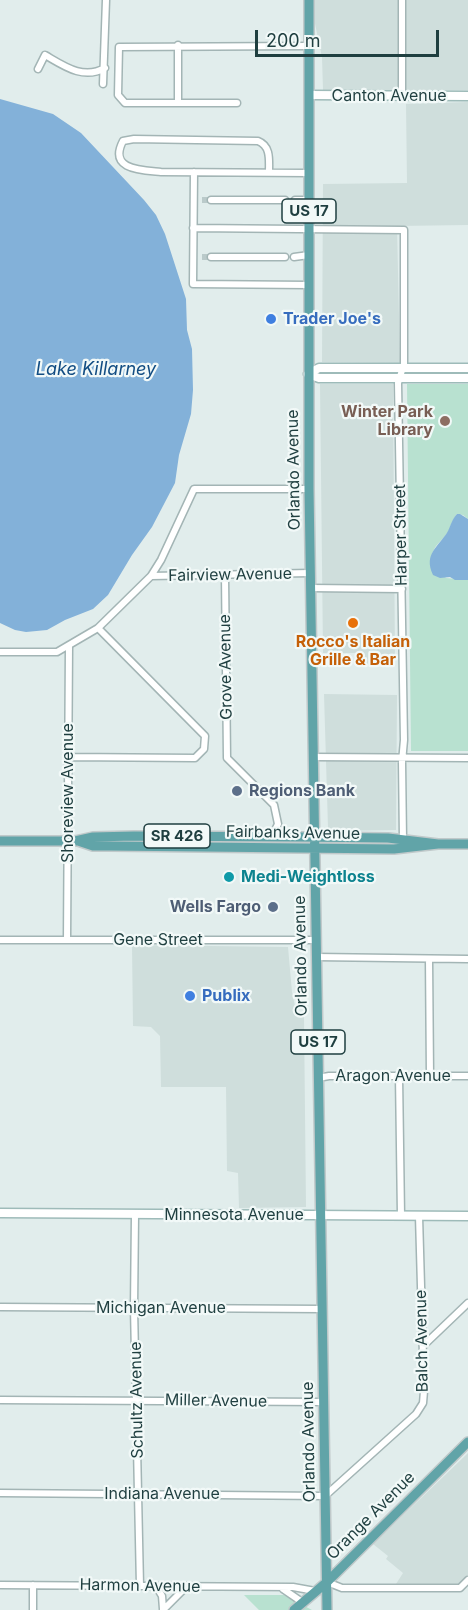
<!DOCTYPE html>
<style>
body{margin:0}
#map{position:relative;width:468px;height:1610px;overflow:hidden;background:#e1edec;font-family:Inter,sans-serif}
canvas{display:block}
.scale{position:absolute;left:255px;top:30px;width:184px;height:27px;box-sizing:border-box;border:3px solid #1f3f40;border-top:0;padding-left:8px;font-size:18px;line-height:21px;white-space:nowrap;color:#1f3f40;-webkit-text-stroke:4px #f2f9f8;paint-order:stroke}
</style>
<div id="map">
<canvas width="468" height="1610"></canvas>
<div class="scale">200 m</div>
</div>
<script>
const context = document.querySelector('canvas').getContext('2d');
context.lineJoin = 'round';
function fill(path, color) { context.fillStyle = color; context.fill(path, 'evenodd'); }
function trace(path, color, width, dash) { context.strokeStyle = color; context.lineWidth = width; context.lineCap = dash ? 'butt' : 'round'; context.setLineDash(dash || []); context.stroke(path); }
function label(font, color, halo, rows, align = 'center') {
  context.font = font + ' Inter,sans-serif'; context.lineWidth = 4.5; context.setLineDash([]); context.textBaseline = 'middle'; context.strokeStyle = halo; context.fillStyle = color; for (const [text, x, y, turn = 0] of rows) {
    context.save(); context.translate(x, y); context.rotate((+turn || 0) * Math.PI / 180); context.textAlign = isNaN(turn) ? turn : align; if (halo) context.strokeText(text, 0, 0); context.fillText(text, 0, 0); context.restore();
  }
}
fill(new Path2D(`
 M310 0H468V90H323L322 57Z
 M468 102V225L397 226 400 363 322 362 323 184 407 183 406 104Z
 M320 384H393L395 665H358V653H323Z
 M324 694 397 695 396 830 330 831 328 828Z
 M132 945 288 947 292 992 297 1016 304 1017 306 1207 239 1208 238 1173 227 1171 226 1087H161L160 1036 151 1027 133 1026Z
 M468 1453V1575L458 1585 396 1584 403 1573 386 1559 388 1556 373 1544Z`), '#cfdedc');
fill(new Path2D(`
 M407 384H468V519L463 515 457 514C452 520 451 526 448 532 440 544 433 544 431 561L446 578 468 580V751H411Z
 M244 1595H284L312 1610H259Z`), '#b8e1d0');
fill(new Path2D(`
 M0 99 53 114 81 133 144 200 156 215 165 234 186 299 187 330 192 349 193 390 191 414 179 455 175 483 152 527 132 555 108 595 93 609 65 620 47 630 26 632 15 630 0 623Z
 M457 514H460L468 519V580H455L450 577 440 578 433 575C423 553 439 547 448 531 451 525 452 519 457 514Z`), '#83b1d9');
trace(new Path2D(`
 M202 200H211
 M202 257H211`), '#bacaca', 6, [6, 3]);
const street = new Path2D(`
 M402 0V96
 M178 45V103
 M38 69 45 55C64 66 83 80 105 68
 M103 84 106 0
 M237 103H125L118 95 119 47 309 46
 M194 172 193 284 309 285
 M269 172C269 160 271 146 258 141L134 139 123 141C108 170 141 170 161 172L310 173
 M211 200H285
 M295 200H309
 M193 228 404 230V364L398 383 404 740 402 762 403 840
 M211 257H285
 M294 257 309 255
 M225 575 227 758 274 805 278 824 272 837
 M151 576 310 573
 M310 588 402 589
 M0 652H57L98 628 151 576 161 560 194 489H309
 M68 757 195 758 204 749 205 736 98 628
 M313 757 468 758
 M0 940H316
 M67 940 69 646
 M316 957 468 959
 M429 959 430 1076
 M399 1076 401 1216
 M318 1078 329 1076H468
 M135 1215 134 1308 140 1586
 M0 1307 322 1309
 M423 1346 468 1303
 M0 1400 323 1402
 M0 1493 325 1496 416 1414 423 1403 424 1391 419 1216
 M327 1582 342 1588H460L468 1580
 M0 1585 293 1587 315 1591
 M33 1585V1610
 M156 1586 162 1596 163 1609
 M283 1589 302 1602
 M163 1610 187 1586`);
const secondary = new Path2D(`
 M310 95 468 96
 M308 374 319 368H468
 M308 374 319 378H468
 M0 1213 468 1216`);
const primary = new Path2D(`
 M309 0V489L327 1610
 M0 841H75L93 837 134 836 301 837 388 838 438 844
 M78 841 93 846H109L394 849 438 844H468
 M294 1610 327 1582 468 1442`);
trace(street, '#a3b5b5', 9);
trace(secondary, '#9ebbb9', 11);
trace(primary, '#c0c9ca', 12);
trace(street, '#fff', 6);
trace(secondary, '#fff', 8);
trace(primary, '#61a4a8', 9);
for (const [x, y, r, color] of [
 [271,319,6,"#3f7fe0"],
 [445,421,6,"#8d6e63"],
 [353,623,6,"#e8710a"],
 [237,791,6,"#5c6f8a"],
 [229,877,6,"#0f9aa8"],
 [273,907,6,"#5c6f8a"],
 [190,996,6,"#3f7fe0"]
]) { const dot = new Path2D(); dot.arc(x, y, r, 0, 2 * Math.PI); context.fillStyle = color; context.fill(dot); trace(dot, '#f2f9f8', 2); }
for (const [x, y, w] of [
 [309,211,54],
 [177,836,66],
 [318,1042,54]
]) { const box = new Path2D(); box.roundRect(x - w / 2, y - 12, w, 24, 4.5); context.fillStyle = '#f2f9f8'; context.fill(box); trace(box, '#1f3f40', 1.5); }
label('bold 15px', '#1f3f40', null, [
 ["US 17",309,211],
 ["SR 426",177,836],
 ["US 17",318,1042]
]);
label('16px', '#1f3f40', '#f2f9f8', [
 ["Canton Avenue",389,96],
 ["Orlando Avenue",294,470,-91],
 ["Harper Street",401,535,-91],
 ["Fairview Avenue",230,575,-1],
 ["Grove Avenue",226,667,-91],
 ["Shoreview Avenue",68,793,-90],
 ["Fairbanks Avenue",293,833,1],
 ["Gene Street",158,940],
 ["Orlando Avenue",301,956,-91],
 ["Aragon Avenue",393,1076],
 ["Minnesota Avenue",234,1215],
 ["Michigan Avenue",161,1308],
 ["Balch Avenue",422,1341,-91],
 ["Schultz Avenue",137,1400,-91],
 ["Miller Avenue",216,1401,1],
 ["Orlando Avenue",309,1442,-91],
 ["Indiana Avenue",162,1494],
 ["Orange Avenue",371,1516,-45],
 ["Harmon Avenue",140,1586,1]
]);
label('bold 16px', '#366cbe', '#f2f9f8', [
 ["Trader Joe's",283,319],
 ["Publix",202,996]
], 'left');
label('bold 16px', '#785e54', '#f2f9f8', [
 ["Winter Park",433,412],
 ["Library",433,430]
], 'right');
label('bold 16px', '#c56008', '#f2f9f8', [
 ["Rocco's Italian",353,642],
 ["Grille & Bar",353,660]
]);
label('bold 16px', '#4e5e75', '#f2f9f8', [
 ["Regions Bank",249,791],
 ["Wells Fargo",261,907,"right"]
], 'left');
label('bold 16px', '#0d838f', '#f2f9f8', [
 ["Medi-Weightloss",241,877]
], 'left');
label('italic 18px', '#124d83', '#f2f9f8', [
 ["Lake Killarney",96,370]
]);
</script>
